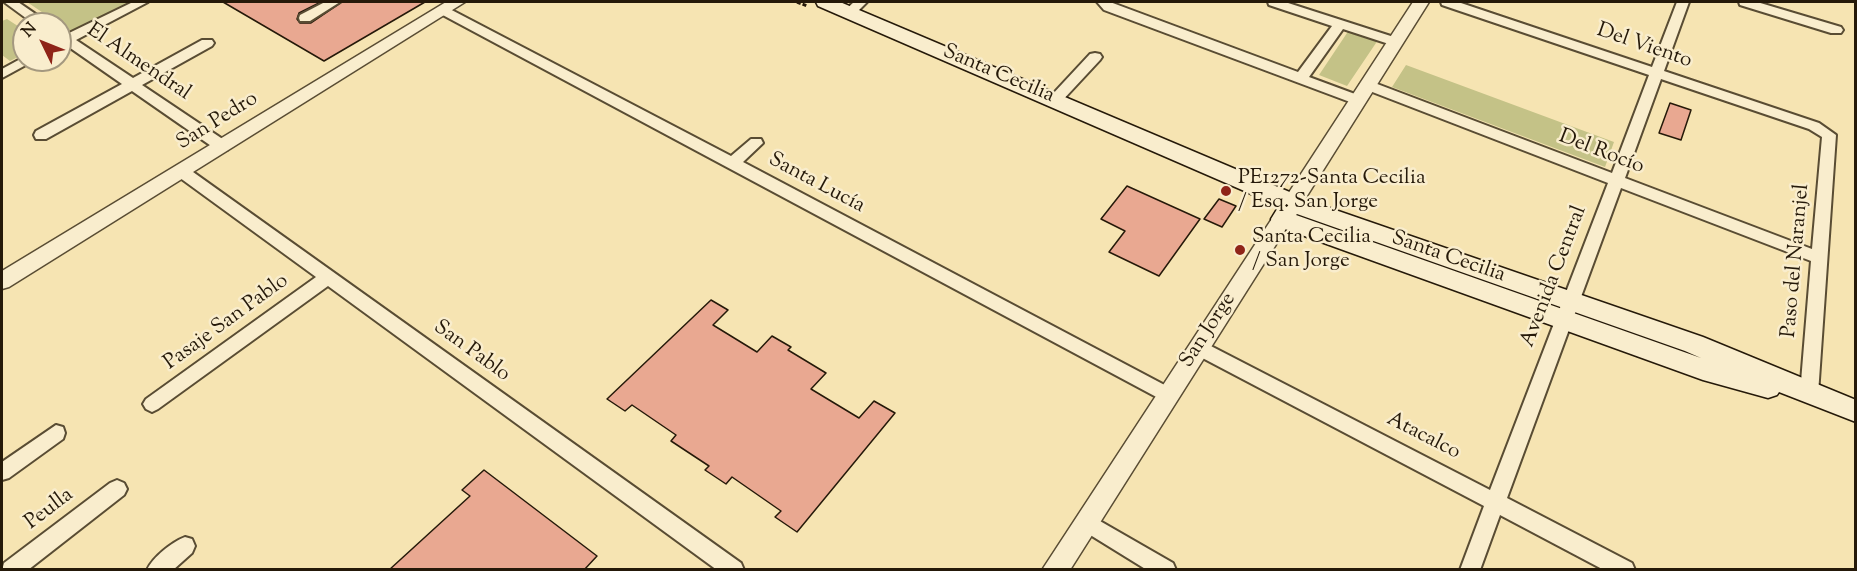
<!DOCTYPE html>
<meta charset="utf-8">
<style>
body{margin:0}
#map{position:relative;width:1857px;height:571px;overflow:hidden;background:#f6e4b2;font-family:"Sorts Mill Goudy",serif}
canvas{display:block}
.frame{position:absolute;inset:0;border:3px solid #251909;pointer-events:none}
.north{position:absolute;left:12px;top:12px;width:60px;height:60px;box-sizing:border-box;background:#f9edcd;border:2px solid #a4987f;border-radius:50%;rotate:313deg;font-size:16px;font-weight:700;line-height:24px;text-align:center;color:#251909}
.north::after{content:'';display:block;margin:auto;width:21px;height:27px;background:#8f2418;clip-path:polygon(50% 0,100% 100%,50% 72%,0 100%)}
</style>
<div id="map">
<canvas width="1857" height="571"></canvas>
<div class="frame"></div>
<div class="north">N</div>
</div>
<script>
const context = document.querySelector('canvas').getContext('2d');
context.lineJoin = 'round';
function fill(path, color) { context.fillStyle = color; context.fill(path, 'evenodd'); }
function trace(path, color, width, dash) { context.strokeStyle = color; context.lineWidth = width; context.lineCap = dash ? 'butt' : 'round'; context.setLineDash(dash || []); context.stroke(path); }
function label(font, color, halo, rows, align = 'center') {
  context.font = font + ' "Sorts Mill Goudy",serif'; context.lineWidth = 5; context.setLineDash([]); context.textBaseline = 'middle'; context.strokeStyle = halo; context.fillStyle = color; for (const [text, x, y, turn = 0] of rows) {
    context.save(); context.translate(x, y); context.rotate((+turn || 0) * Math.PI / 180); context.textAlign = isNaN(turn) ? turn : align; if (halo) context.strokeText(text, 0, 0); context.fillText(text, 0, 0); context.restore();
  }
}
fill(new Path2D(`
 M27 2H135L73 33Z
 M7 19 24 30V54L10 61 2 55V21Z
 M1349 30 1378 40 1347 86 1319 75Z
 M1406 65 1614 142 1605 167 1392 87Z`), '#c4c287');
const building = new Path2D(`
 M223 2H321L299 13 297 19 300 23H311L342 2H425L324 61Z
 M1670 103 1691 110 1681 140 1659 133Z
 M1127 186 1200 219 1159 276 1109 252 1125 231 1101 219Z
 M1219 199 1236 206 1222 227 1204 219Z
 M711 300 728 310 713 325 757 352 772 336 791 347 788 350 826 373 811 389 859 418 874 401 895 413 797 532 775 517 781 511 732 477 726 484 705 470 709 466 671 441 676 435 632 405 625 411 607 399Z
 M484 470 597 556 584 570H389L470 496 462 490Z`);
fill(building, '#e9a891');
trace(building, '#251909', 1.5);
const minor = new Path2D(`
 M4 2H18L50 24H34Z
 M133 2H148L76 40 133 78 202 40H212L214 43 212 46 142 85 227 142 229 146 227 150H217L132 91 46 139H36L34 135 36 131 122 84 66 45 60 47V31L67 34Z
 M325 2H340L310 21H300L299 18 300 15Z
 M854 2H867L854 15H844L843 12Z
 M1097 2H1110L1298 72 1332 26 1269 5 1268 2H1285L1400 39 1402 42 1395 46 1343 29 1309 77 1363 97 1365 100 1358 105 1104 10Z
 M1441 2H1458L1652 67 1677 2H1689L1664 71 1819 123 1836 135 1818 394 1815 399 1809 402 1803 399 1800 394 1811 261 1621 188 1507 498 1632 563 1635 570H1604L1500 515 1480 570H1460L1484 506 1193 353 1190 348 1193 343 1199 341 1205 343 1490 490 1608 183 1362 88 1360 85 1367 80 1372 82 1612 173 1649 75 1442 5ZM1661 79 1809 129 1822 137 1812 249 1625 178Z
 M1739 2H1757L1841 27 1843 30 1841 33H1831L1740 5Z
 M444 6 731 156 751 139H761L763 143 743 162 1174 390 1177 395 1174 400 1168 403 1162 400 439 13 438 10Z
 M1095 53 1100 54 1102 57 1100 60 1060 103H1050L1048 100 1050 97 1090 54Z
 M24 57V60H35L2 78V69Z
 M181 166 186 167 741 563 744 570H717L328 286 158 409 152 412 146 409 143 404 146 399 316 277 176 175 174 171Z
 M56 425 63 427 65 433 63 439 9 478 2 480V462Z
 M117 480 124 483 127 489 124 495 28 570H2L4 563 110 483Z
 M1086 513 1173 563 1176 570H1147L1079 528 1076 522 1079 516Z
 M185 537 192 539 195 546 192 553 173 570H147C153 557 172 542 185 537Z`);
const tertiary = new Path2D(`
 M446 2H465L9 287 2 289V271Z
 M1413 2H1429L1300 207 1293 209 1286 207 1283 202 1286 197Z
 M1282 212 1289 214 1292 219 1289 224 1070 570H1042L1275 214Z`);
const secondary = new Path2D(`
 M816 2H840L1318 204 1703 337 1856 400V422L1779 392 1777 395 1768 398 1703 380 1274 225 1271 219 1279 206 818 6ZM1297 214 1685 351 1701 358 1296 215Z`);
trace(minor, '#594c33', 4);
trace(tertiary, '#594c33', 3);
trace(secondary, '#251909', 3);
trace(new Path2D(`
 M797 2 807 6`), '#251909', 3, [4, 2]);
fill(minor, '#f9edcd');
fill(tertiary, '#f9edcd');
fill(secondary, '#f9edcd');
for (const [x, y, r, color] of [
 [1226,191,6,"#8f2418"],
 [1240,250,6,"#8f2418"]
]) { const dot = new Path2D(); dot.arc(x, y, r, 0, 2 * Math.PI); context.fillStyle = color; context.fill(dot); trace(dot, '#f9edcd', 2); }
label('21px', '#251909', '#f9edcd', [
 ["Del Viento",1644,47,19],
 ["El Almendral",138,63,34],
 ["Santa Cecilia",998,75,23],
 ["San Pedro",218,122,-32],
 ["Del Rocío",1601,153,21],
 ["Santa Lucía",816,184,28],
 ["Santa Cecilia",1448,258,19],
 ["Paso del Naranjel",1797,261,-85],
 ["Avenida Central",1555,277,-69],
 ["Pasaje San Pablo",227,323,-36],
 ["San Jorge",1209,331,-57],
 ["San Pablo",471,352,36],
 ["Atacalco",1423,437,27],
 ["Peulla",50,510,-37]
]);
label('21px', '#251909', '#f9edcd', [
 ["PE1272-Santa Cecilia",1238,179],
 ["/ Esq. San Jorge",1238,203],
 ["Santa Cecilia",1252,238],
 ["/ San Jorge",1252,262]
], 'left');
</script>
